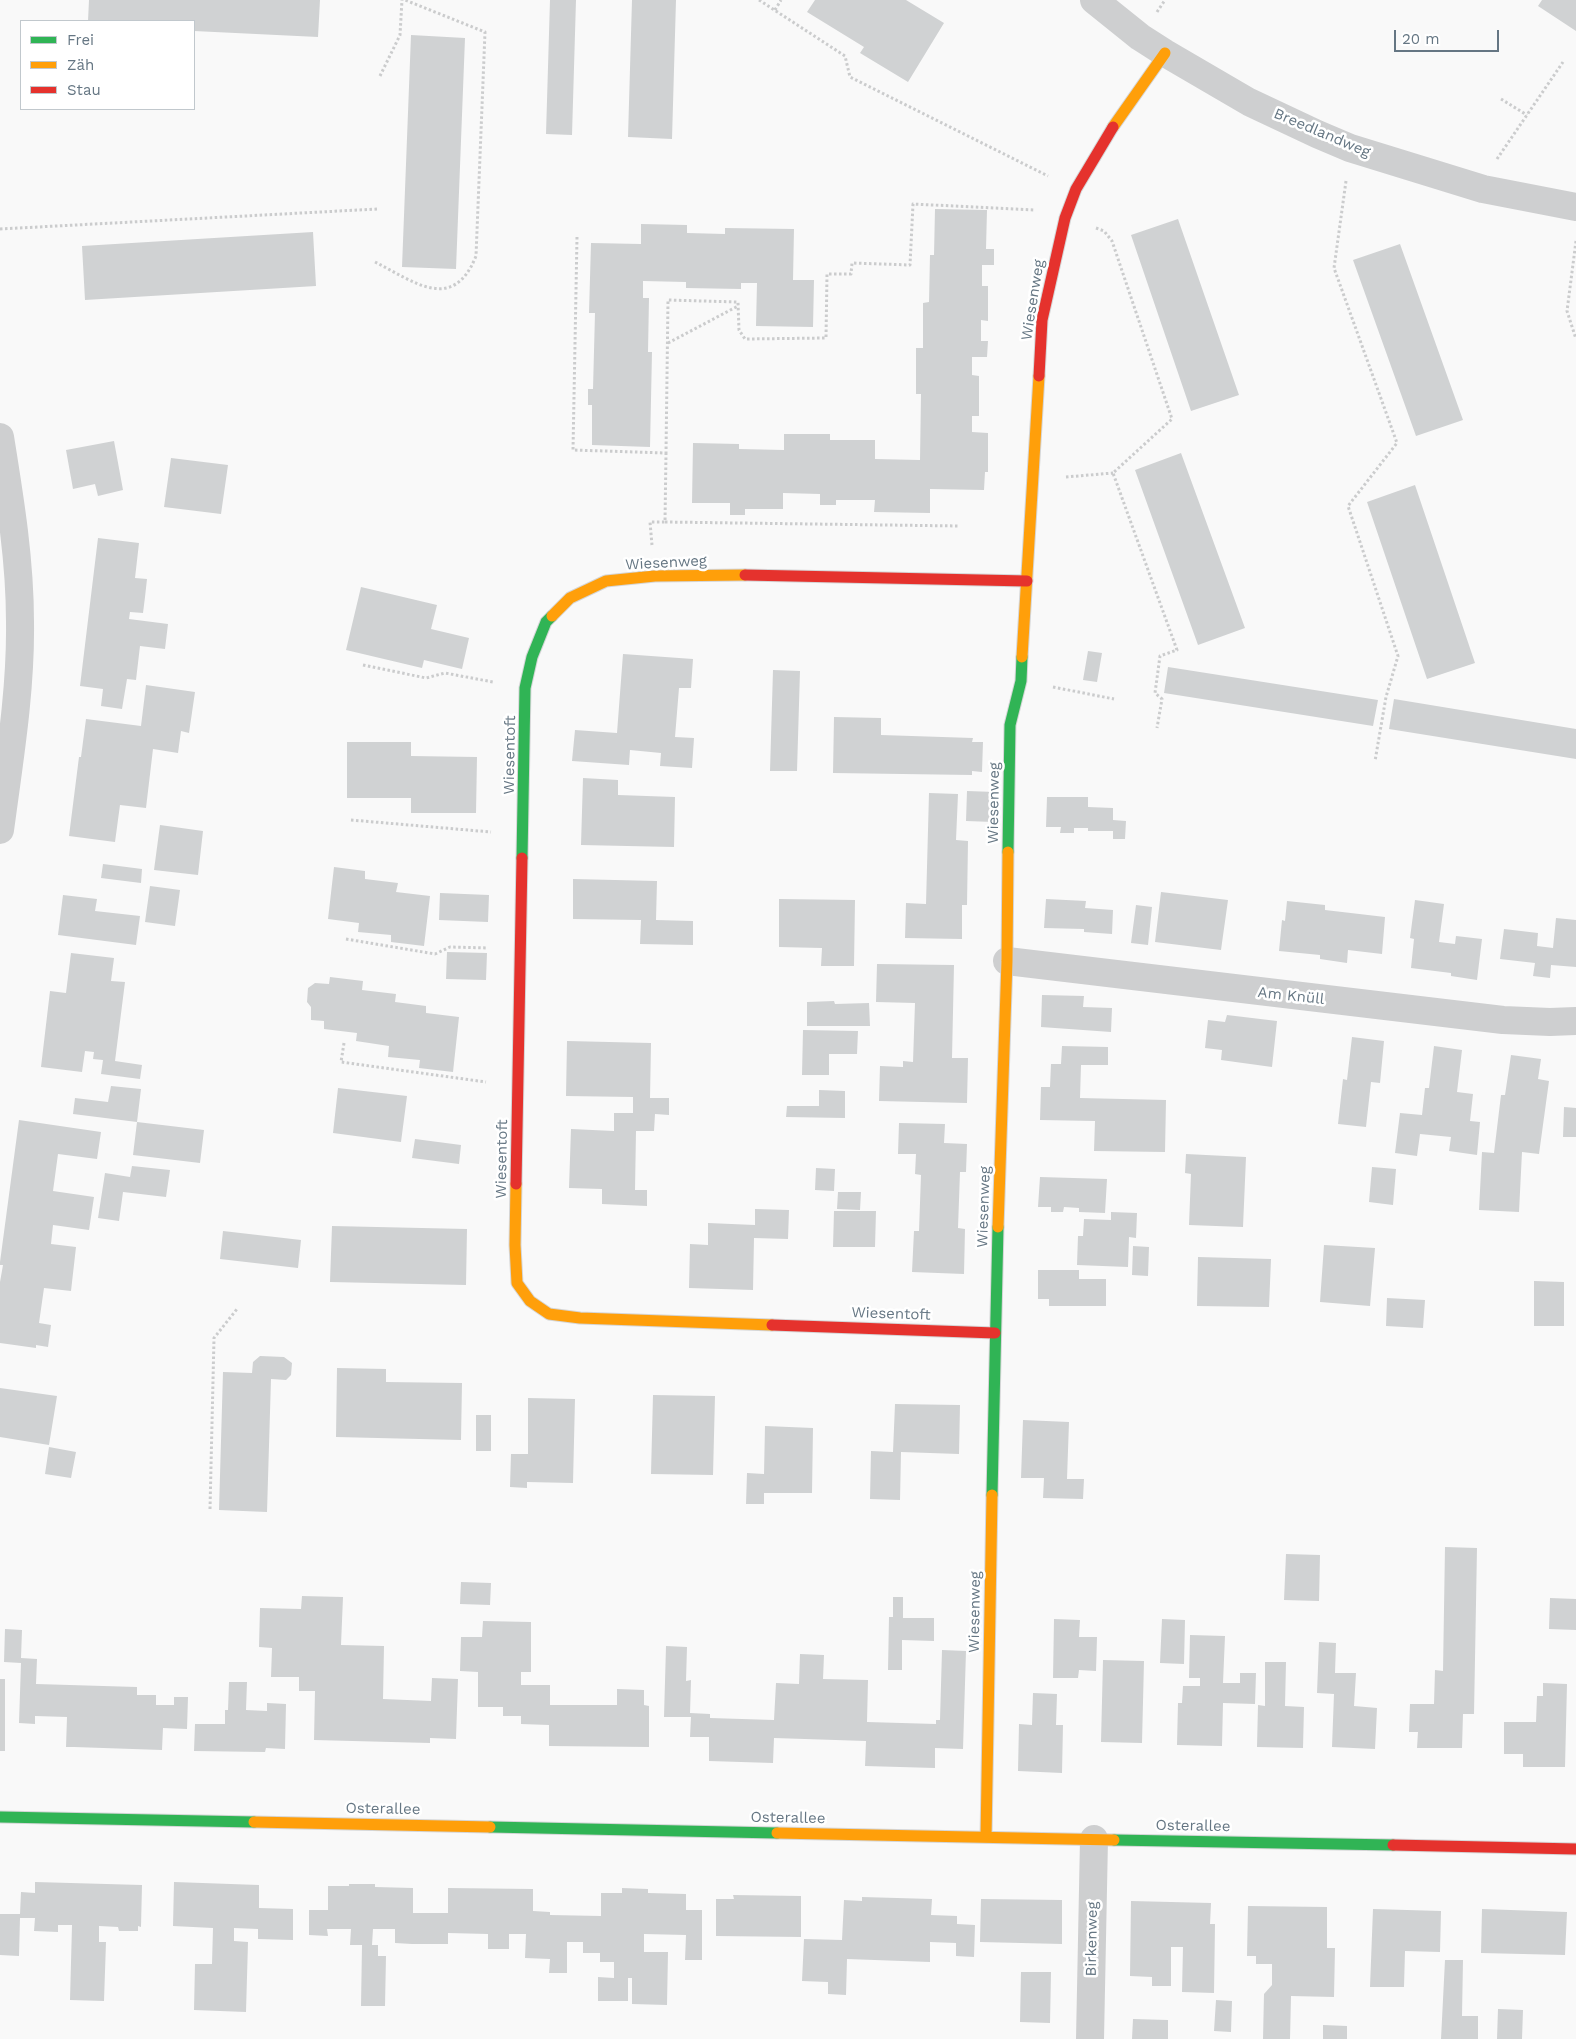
<!DOCTYPE html>
<meta charset="utf-8">
<style>
body{margin:0}
#map{position:relative;width:1576px;height:2039px;overflow:hidden;background:#f9f9f9;font-family:"Work Sans",sans-serif}
canvas{display:block}
.legend{position:absolute;left:20px;top:20px;width:175px;height:90px;box-sizing:border-box;background:#fff;border:1px solid #c1c8cd;margin:0;padding:6px 9px;list-style:none;font-size:15px;color:#657683}
.legend li{display:flex;align-items:center;gap:10px;height:25px}
.legend b{width:25px;border:1px solid #c1c8cd}
.scale{position:absolute;left:1394px;top:30px;width:105px;height:22px;box-sizing:border-box;border:2px solid #657683;border-top:0;padding-left:6px;font-size:15px;line-height:18px;white-space:nowrap;color:#657683;-webkit-text-stroke:4px #fff;paint-order:stroke}
</style>
<div id="map">
<canvas width="1576" height="2039"></canvas>
<ul class="legend">
<li><b style="height:6px;background:#30b455"></b>Frei</li>
<li><b style="height:6px;background:#ff9f0a"></b>Zäh</li>
<li><b style="height:6px;background:#e5322d"></b>Stau</li>
</ul>
<div class="scale">20 m</div>
</div>
<script>
const context = document.querySelector('canvas').getContext('2d');
context.lineJoin = 'round';
function fill(path, color) { context.fillStyle = color; context.fill(path, 'evenodd'); }
function trace(path, color, width, dash) { context.strokeStyle = color; context.lineWidth = width; context.lineCap = dash ? 'butt' : 'round'; context.setLineDash(dash || []); context.stroke(path); }
function label(font, color, halo, rows, align = 'center') {
  context.font = font + ' "Work Sans",sans-serif'; context.lineWidth = 5; context.setLineDash([]); context.textBaseline = 'middle'; context.strokeStyle = halo; context.fillStyle = color; for (const [text, x, y, turn = 0] of rows) {
    context.save(); context.translate(x, y); context.rotate((+turn || 0) * Math.PI / 180); context.textAlign = isNaN(turn) ? turn : align; if (halo) context.strokeText(text, 0, 0); context.fillText(text, 0, 0); context.restore();
  }
}
fill(new Path2D(`
 M89 0H320L318 37 194 31V21H88Z
 M550 0H576L572 135 546 134Z
 M632 0H676L672 139 628 137Z
 M815 0H906L944 23 908 82 860 53 864 47 807 12Z
 M1542 0H1576V31L1538 6Z
 M411 35 465 38 456 269 402 267Z
 M935 209 987 210 986 249H994V265H982V286H988V321L981 320V341H988L987 357H972V375L979 376V416H972V432L988 433V472H985L984 490 930 489V513L874 512 875 500H836V505H820V494L783 493V509H745V515H730V503H692L693 443 739 444V449L784 450V434H830V440H875V459L920 460 921 394H916V348H923V303L929 302 930 255H934Z
 M1178 219 1239 395 1191 411 1131 235Z
 M641 224 687 225V233L725 234V228L794 229 793 280H814L813 327 756 326 757 283H741V289L686 288V282L643 281V298H649L648 352H652L650 447 592 445V405H588V389H593L595 313H589L591 243 641 244Z
 M313 232 316 286 85 300 82 246Z
 M1400 244 1463 420 1416 436 1353 260Z
 M114 441 123 490 98 496 95 484 73 489 66 450Z
 M1181 453 1245 628 1198 645 1135 470Z
 M171 458 228 465 221 514 164 507Z
 M1415 485 1475 663 1427 679 1367 502Z
 M98 538 139 543 135 578 147 579 145 597 143 613 130 612 129 619 168 624 165 649 140 646 136 680 127 679 122 709 101 706 103 689 80 686Z
 M361 587 437 605 431 629 469 638 462 669 424 660 422 668 346 650Z
 M1088 651 1102 653 1097 682 1083 680Z
 M623 654 693 659 691 688H679L675 737 694 738 692 768 660 766 661 753 630 750 629 765 572 761 575 730 617 733Z
 M1168 667 1378 700 1373 726 1164 693Z
 M773 670 800 671 797 771H770Z
 M146 685 195 692 189 733 181 731 178 753 153 749 146 808 120 805 115 842 69 836 79 757H81L86 719 141 726Z
 M1394 699 1576 729V759L1389 729Z
 M834 717 881 718V735L973 738 972 742H983L982 772 972 771V775L833 773Z
 M347 742H411V756L477 757 476 813H411V798H347Z
 M583 778 618 780V795L675 797 674 847 581 845Z
 M967 791 995 792 994 822 966 821Z
 M929 793 958 794 956 840 968 841 967 905H962V939L905 938 906 903 926 904Z
 M1047 797H1088V807L1113 808V820L1126 821 1125 839H1113V831H1088V828H1074V833H1060L1061 827H1046Z
 M160 825 203 831 198 875 154 870Z
 M103 864 142 869 141 883 101 878Z
 M334 867 365 871V879L398 883 396 892 430 896 424 946 391 942V935L358 932 359 923 328 919Z
 M573 879 657 881 656 920 693 921V945L640 944 641 920 573 919Z
 M150 886 180 890 175 926 145 922Z
 M1161 892 1228 900 1221 950 1155 942Z
 M440 893 489 895 488 922 439 920Z
 M63 895 97 899 95 911 140 916 136 945 58 935Z
 M779 899 855 900 854 966H821L822 948 779 947Z
 M1046 899 1086 901 1085 908 1113 910 1112 934 1084 932V929L1044 928Z
 M1415 900 1444 904 1439 942 1455 944 1456 936 1482 939 1477 980 1451 976V973L1411 968 1414 939 1410 938Z
 M1287 901 1325 905V910L1385 917 1382 954 1348 950 1347 963 1320 959V955L1279 951 1282 920 1285 921Z
 M1136 905 1152 907 1148 945 1131 943Z
 M1556 918 1576 920V967L1551 965 1550 978 1533 976 1535 963 1500 959 1504 929 1538 933 1537 946 1553 948Z
 M447 952 487 953 486 980 446 979Z
 M71 953 114 958 111 981 125 982 115 1061 142 1065 140 1079 101 1074 103 1060 93 1059 94 1052 85 1051 82 1072 41 1067 50 991 66 993Z
 M877 964 954 965 952 1058H968L967 1103 879 1101 880 1066 903 1067V1061L913 1062 915 1003 876 1002Z
 M330 977 363 981 362 990 396 994 395 1002 426 1006V1013L459 1017 453 1072 419 1068 420 1060 388 1057 389 1046 356 1041 357 1033 324 1029V1021L311 1020V1007L307 1002 308 988 315 983 329 984Z
 M1042 995 1084 996 1083 1007 1112 1008 1111 1032 1041 1027Z
 M834 1001 835 1004 869 1003 870 1026H807V1002Z
 M1227 1015 1277 1021 1272 1067 1221 1060 1222 1050 1205 1048 1208 1020 1225 1022Z
 M803 1030 858 1031 857 1054H829V1075H802Z
 M1352 1037 1384 1041 1380 1083 1371 1082 1366 1127 1338 1124 1343 1079 1347 1080Z
 M567 1041 651 1043 650 1098H669V1115L655 1114 654 1131H636L635 1190H647V1206L602 1204V1189L569 1188 571 1129 614 1131V1113H633V1097L566 1096Z
 M1062 1046 1108 1047V1065H1081L1080 1098 1166 1100 1165 1152 1094 1151 1095 1121 1040 1120 1041 1087H1050L1051 1064H1061Z
 M1434 1046 1462 1050 1457 1092 1473 1094 1470 1121 1480 1122 1477 1155 1449 1151 1451 1137 1420 1134 1417 1156 1395 1153 1400 1113 1422 1115 1425 1088H1429Z
 M1511 1055 1541 1059 1538 1079 1549 1081 1539 1154 1522 1152 1519 1212 1479 1210 1482 1152 1494 1153 1501 1095H1505Z
 M111 1086 141 1089 137 1122 73 1114 75 1098 108 1102Z
 M338 1088 407 1096 401 1142 333 1133Z
 M819 1090 845 1091V1118L786 1117 787 1106H819Z
 M1564 1107 1576 1108V1137H1563Z
 M19 1120 101 1132 97 1159 58 1154 53 1191 94 1197 89 1230 53 1225 51 1244 76 1247 71 1291 44 1288 39 1323 51 1325 48 1347 36 1345V1348L0 1343V1282L3 1265H0V1262Z
 M137 1122 204 1130 200 1163 133 1155Z
 M899 1123 945 1124 944 1143 967 1144 966 1172H960L958 1228 965 1229 964 1274 912 1272 914 1231H919L921 1175 915 1174 916 1154H898Z
 M415 1139 461 1145 459 1164 412 1158Z
 M1186 1154 1246 1157 1243 1227 1189 1225 1191 1174 1185 1173Z
 M132 1166 170 1170 166 1197 123 1192 119 1221 98 1218 105 1173 130 1177Z
 M1372 1167 1396 1169 1393 1205 1369 1202Z
 M816 1168 835 1169 834 1191 815 1190Z
 M1040 1177 1107 1179 1105 1213 1079 1212V1208L1064 1207 1063 1212H1051V1207H1038Z
 M838 1192H861L860 1210 837 1209Z
 M755 1209 789 1210 788 1239 754 1238 753 1290 689 1288 690 1244 708 1245V1223L755 1225Z
 M834 1211H876L875 1247H833Z
 M1111 1212 1137 1213 1136 1238 1129 1237 1128 1267 1077 1265 1078 1236H1083L1084 1219 1111 1220Z
 M332 1226 467 1229 466 1285 330 1282Z
 M223 1231 301 1240 298 1268 220 1259Z
 M1324 1245 1375 1248 1370 1306 1320 1302Z
 M1133 1246 1149 1247 1148 1276 1132 1275Z
 M1198 1257 1271 1259 1269 1307 1197 1306Z
 M1038 1270H1079V1279H1106V1306H1049V1299H1038Z
 M1534 1281 1564 1282V1326H1534Z
 M1387 1298 1425 1300 1423 1328 1386 1326Z
 M260 1356 284 1357 292 1363 291 1375 286 1380 271 1379 267 1512 219 1510 223 1372 252 1373 253 1362Z
 M337 1368 386 1369V1382L462 1383 461 1440 336 1437Z
 M0 1388 57 1396 49 1445 0 1437Z
 M653 1395 715 1396 713 1475 651 1474Z
 M528 1398 575 1399 573 1483 527 1482V1488L510 1487 511 1454H528Z
 M895 1404 960 1405 959 1454 901 1452 900 1500 870 1499 871 1451 893 1452Z
 M476 1415H491V1451H476Z
 M1023 1420 1069 1422 1067 1479H1084L1083 1499 1043 1498 1044 1478H1021Z
 M765 1426 813 1428 812 1493H764V1504H746L747 1473 764 1474Z
 M49 1447 76 1452 71 1478 45 1474Z
 M1445 1547 1477 1548 1474 1714H1463L1462 1748H1417L1418 1732H1409L1410 1704H1434L1435 1670 1443 1671Z
 M1286 1554 1320 1555 1319 1601 1284 1600Z
 M461 1582 491 1583 490 1605 460 1604Z
 M302 1596 343 1597 341 1645 384 1646 383 1699 431 1701 432 1678 458 1679 456 1739 430 1738V1743L314 1740 315 1691H299V1677H271L272 1648 259 1647 260 1608 301 1609Z
 M893 1597H903V1618H934V1641L902 1640V1670H888L889 1617H893Z
 M1550 1598 1576 1599V1630L1549 1629Z
 M1054 1619 1080 1620 1079 1637H1097L1096 1671 1079 1670 1078 1678H1053Z
 M1162 1619 1185 1620 1184 1664 1160 1663Z
 M483 1621 531 1622V1672H521V1685H550V1705H617V1689L644 1690V1705L649 1706V1747L549 1746V1725L521 1724V1716H503V1707H478V1672L460 1671 461 1637H482Z
 M5 1629 22 1630 21 1658 37 1659 36 1684 137 1687V1695H156V1705H174V1697H188L187 1729 163 1728 162 1750 74 1747H66L67 1717 35 1716V1724L19 1723 21 1663 4 1662Z
 M1190 1635 1225 1636 1223 1683H1240V1673H1256L1255 1704 1223 1703 1222 1746 1177 1745 1178 1703H1182L1183 1686H1200V1678H1189Z
 M1319 1642 1336 1643 1335 1673H1356L1354 1706 1377 1708 1375 1749 1332 1747 1334 1694 1317 1693Z
 M666 1646 687 1647 686 1681 691 1680 690 1713 710 1714V1718L774 1720 776 1683 799 1684 800 1654 824 1655 823 1679 868 1680 867 1722 936 1724V1720H940L942 1650 966 1651 963 1749 935 1748V1768L865 1766 866 1741 774 1738 773 1763 709 1761V1737H690L691 1717H664Z
 M1103 1660 1144 1661 1142 1743 1101 1742Z
 M1265 1662H1286L1285 1706 1304 1707 1303 1748 1257 1747 1258 1705 1265 1706Z
 M0 1679H5V1751H0Z
 M229 1682H247L246 1710 267 1711V1703L286 1704 285 1749 266 1748 265 1752 194 1751 195 1724H225V1710H228Z
 M1543 1683 1567 1684 1565 1767H1523V1754H1504V1722H1536L1537 1696H1543Z
 M1033 1693 1057 1694 1056 1725H1063L1062 1773 1018 1771 1019 1724 1032 1725Z
 M35 1882 142 1885 141 1927 138 1926V1931H119L118 1927 99 1926V1942H106L104 2001 70 2000 72 1925H58V1932L34 1931 35 1918H20L19 1956 0 1955V1914H20L21 1892 35 1893Z
 M174 1882 259 1885V1908L293 1909V1940L258 1939V1929L234 1928V1941L248 1942 246 2012 194 2010 195 1964H212L213 1928 173 1926Z
 M349 1884H375V1887L413 1888V1913H448V1888L533 1889V1911L550 1912V1915L601 1916V1893H622V1888L648 1889V1893L686 1894V1910H702V1960H685L686 1935 644 1934V1952H668L667 2005 632 2004V1978H628V2001H598V1977L614 1978V1962H600V1953H583V1942H567V1973H549L550 1959 525 1958 526 1934H509V1949H488V1934L448 1933V1944H412L395 1943V1929H373L372 1945H378V1956H386L385 2006H361L362 1945H350L351 1929H327L328 1936 309 1935V1910H328V1886H349Z
 M733 1895 801 1896V1937L716 1936V1899H734Z
 M862 1897 932 1899 931 1915 957 1916V1924L975 1925 974 1957 956 1956V1943L930 1942V1962L847 1959 846 1995 828 1994V1982L802 1981 804 1939 842 1940 844 1900 862 1901Z
 M981 1899 1062 1900V1944L980 1942Z
 M1131 1901 1211 1903 1210 1924H1215L1214 1993 1182 1992 1183 1947H1171V1986H1152V1977L1130 1976Z
 M1248 1906 1327 1907V1948H1335L1334 1997 1291 1996 1290 2039H1263L1264 1994 1272 1985V1964H1256V1956H1247Z
 M1373 1909 1441 1911 1440 1952 1405 1951 1404 1987H1370Z
 M1482 1909 1567 1912 1565 1955 1481 1953Z
 M1445 1960H1463L1462 2016H1478V2039H1441Z
 M1021 1972H1051L1050 2023 1020 2022Z
 M1216 2000 1232 2001 1231 2032 1214 2031Z
 M1498 2009 1523 2010 1522 2039H1497Z
 M1133 2019 1168 2020V2039H1132Z
 M1323 2025 1347 2026V2039H1323Z`), '#d0d2d3');
const fast = new Path2D(`
 M1008 852 1010 725 1021 681 1022 657
 M522 858 525 688 532 657 546 622 552 616
 M992 1495 998 1227
 M0 1817 254 1822
 M490 1827 777 1833
 M1114 1840 1393 1845`);
const slow = new Path2D(`
 M1113 127 1165 53
 M552 616 570 598 606 581 655 576 745 575
 M1022 657 1039 376
 M516 1184 515 1245 517 1283 530 1301 549 1314 580 1318 772 1325
 M998 1227 1007 961 1008 852
 M254 1822 490 1827
 M777 1833 1114 1840
 M986 1837 992 1495`);
const jam = new Path2D(`
 M1039 376 1042 320 1065 218 1076 189 1113 127
 M745 575 1027 581
 M516 1184 522 858
 M772 1325 995 1333
 M1393 1845 1576 1849`);
trace(fast, '#d5d6d7', 13);
trace(slow, '#d5d6d7', 13);
trace(jam, '#d5d6d7', 13);
trace(new Path2D(`
 M759 0 845 56 850 77 1048 176
 M775 10 781 0
 M1157 12 1165 0
 M380 76 400 35 402 0
 M1501 99 1527 115
 M1497 159 1563 62
 M1346 181 1334 268 1397 443 1348 506 1398 656 1386 697 1375 761
 M1096 228 1104 231 1112 241 1172 419 1113 473 1177 650 1160 656 1155 693 1162 699 1157 728
 M0 229 377 209
 M577 237 573 450 666 453 668 300 738 302 739 330 745 339 826 338 827 274H851L852 263 910 265 913 204 1035 210
 M1576 241 1567 311 1576 339
 M375 262C413 281 453 314 476 256L485 32 405 0
 M668 343 738 306
 M1066 477 1113 473
 M665 522 960 526
 M652 545 650 522H665L666 453
 M363 665 426 678 445 673 493 682
 M1053 687 1114 699
 M351 820 491 832
 M346 939 435 954 450 947 488 948
 M344 1043 341 1062 486 1082
 M210 1509 214 1338 237 1309`), '#cbcccd', 3, [2.5, 2.5]);
trace(new Path2D(`
 M1094 0 1140 37 1165 53 1249 102 1317 134 1350 148 1483 189 1576 207
 M0 437C10 499 20 560 20 622 21 692 9 762 0 830
 M1007 961 1503 1020 1550 1022 1576 1021
 M1090 2039 1094 1839`), '#cecfd0', 28);
trace(fast, '#30b455', 11);
trace(slow, '#ff9f0a', 11);
trace(jam, '#e5322d', 11);
label('15px', '#657683', '#fff', [
 ["Breedlandweg",1322,133,23],
 ["Wiesenweg",1033,300,-81],
 ["Wiesenweg",666,563,-3],
 ["Wiesentoft",510,755,-89],
 ["Wiesenweg",994,803,-89],
 ["Am Knüll",1291,996,6],
 ["Wiesentoft",502,1159,-89],
 ["Wiesenweg",984,1207,-88],
 ["Wiesentoft",891,1314,2],
 ["Wiesenweg",975,1612,-89],
 ["Osterallee",383,1809,1],
 ["Osterallee",788,1818,1],
 ["Osterallee",1193,1826,1],
 ["Birkenweg",1092,1939,-89]
]);
</script>
